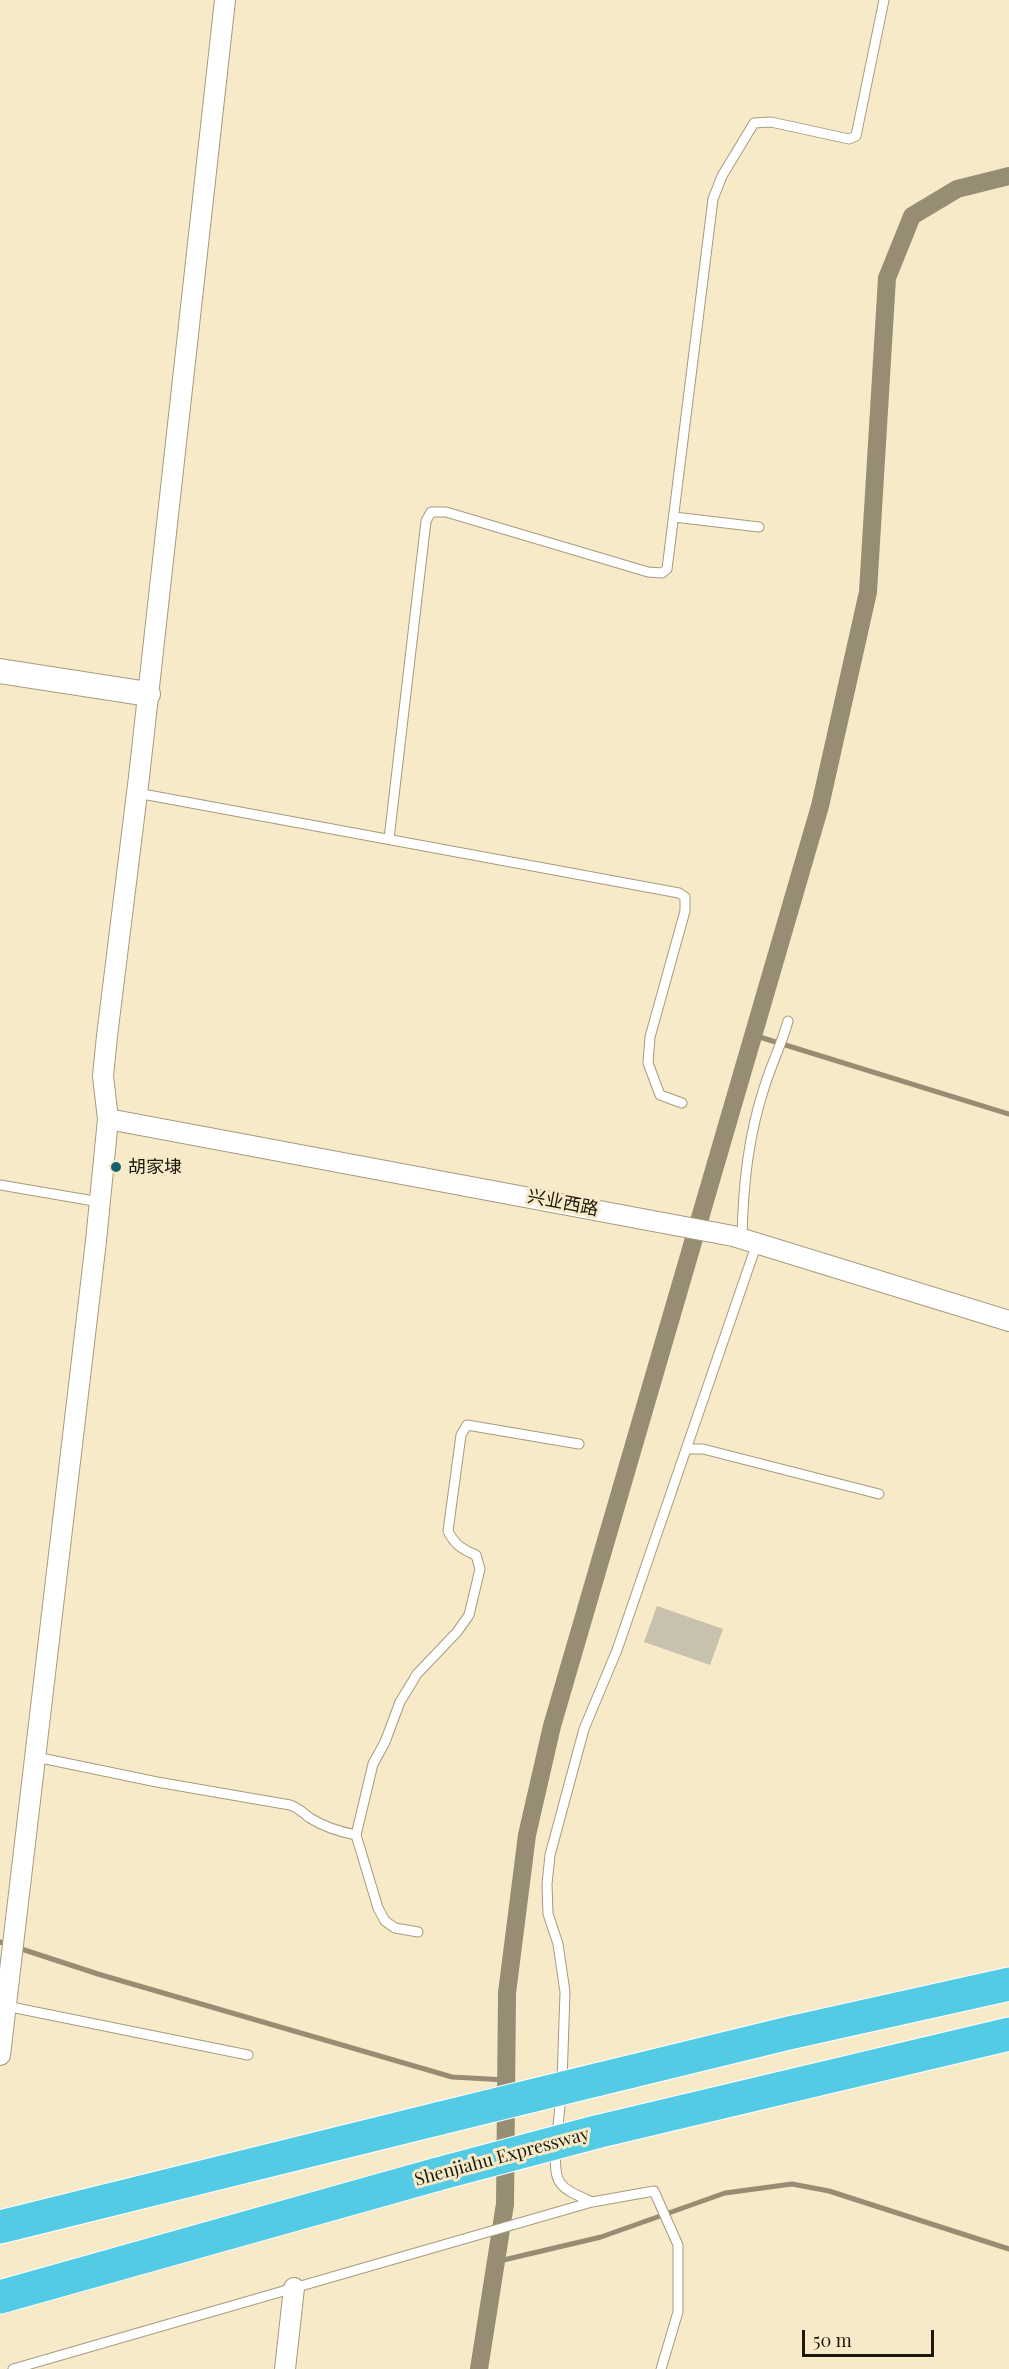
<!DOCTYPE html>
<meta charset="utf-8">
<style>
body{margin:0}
#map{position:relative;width:1009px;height:2369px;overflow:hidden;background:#f6eac9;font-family:"Playfair Display",serif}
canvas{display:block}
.scale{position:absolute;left:802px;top:2330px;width:132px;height:27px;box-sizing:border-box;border:3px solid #1c180c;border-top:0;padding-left:8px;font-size:18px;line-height:21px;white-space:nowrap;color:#1c180c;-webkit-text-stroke:4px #f6eac9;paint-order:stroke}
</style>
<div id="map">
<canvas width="1009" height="2369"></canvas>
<div class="scale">50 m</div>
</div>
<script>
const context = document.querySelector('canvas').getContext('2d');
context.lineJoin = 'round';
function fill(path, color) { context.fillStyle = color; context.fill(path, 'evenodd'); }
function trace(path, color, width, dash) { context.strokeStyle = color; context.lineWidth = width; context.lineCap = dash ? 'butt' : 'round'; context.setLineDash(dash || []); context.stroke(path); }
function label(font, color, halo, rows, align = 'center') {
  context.font = font + ' "Playfair Display","Noto Sans SC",serif'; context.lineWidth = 6; context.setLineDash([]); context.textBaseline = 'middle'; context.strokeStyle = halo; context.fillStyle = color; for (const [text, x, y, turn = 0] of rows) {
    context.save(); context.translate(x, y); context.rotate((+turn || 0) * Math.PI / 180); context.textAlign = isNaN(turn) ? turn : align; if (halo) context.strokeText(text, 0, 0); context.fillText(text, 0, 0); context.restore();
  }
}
fill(new Path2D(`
 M657 1606 723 1629 710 1665 644 1642Z`), '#c8c1ae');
trace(new Path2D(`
 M753 1035 1009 1114
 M0 1942 98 1974 452 2077 506 2080
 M495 2262 601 2237 725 2193 792 2184 829 2191 1009 2249`), '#978d72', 5);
trace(new Path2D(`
 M479 2369 505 2204 507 1993 527 1835 552 1726 820 806 868 592 887 278 912 216 957 189 1009 176`), '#978d72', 18);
const service = new Path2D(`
 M674 517 759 527
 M137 793 679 893 685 897V911L650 1037 648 1063 660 1095 682 1103
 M389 839 426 521 431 512H446L648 572 662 573 667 569 713 199 722 176 754 123 771 122 849 139 856 136 884 0
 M0 1185 100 1202
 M742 1239C743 1186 748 1136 765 1085 772 1063 782 1043 788 1021
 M688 1449H703L879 1494
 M36 1757 157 1782 290 1805C299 1808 303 1813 310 1818 324 1827 341 1832 356 1835
 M418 1932 395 1928 385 1921 378 1908 356 1835 373 1764 385 1742 400 1702 417 1674 457 1632 469 1615 480 1569 476 1555C463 1550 454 1544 448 1531L461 1435 467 1425 579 1444
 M6 2006 248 2055
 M562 2082 565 1992 558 1944 548 1914 547 1884 550 1855 584 1729 617 1650 757 1243
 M557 2136 561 2096
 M556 2150C553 2186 561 2188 592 2202
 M13 2369 592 2202 654 2191 678 2245V2312L661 2369`);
const minor = new Path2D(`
 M108 1119 733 1236 1009 1321
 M0 2055 96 1241 108 1119 103 1076 107 1036 139 777 225 0
 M285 2369 294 2288`);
const tertiary = new Path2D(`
 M0 671 148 694`);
const motorway = new Path2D(`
 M596 2080 789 2033 1009 1984
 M596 2132 1009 2034
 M0 2227 441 2118
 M0 2297 438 2174`);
trace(service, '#a69b7c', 11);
trace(minor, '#a69b7c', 22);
trace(tertiary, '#a69b7c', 26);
trace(motorway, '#fff', 35);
trace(service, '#fff', 9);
trace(minor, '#fff', 20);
trace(tertiary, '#fff', 24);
trace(motorway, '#53cbe4', 33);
const motorwayBridge = new Path2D(`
 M441 2118 596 2080
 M438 2174 596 2132`);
trace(motorwayBridge, '#fff', 35, []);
trace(motorwayBridge, '#53cbe4', 33);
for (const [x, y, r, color] of [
 [116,1167,6,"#16606e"]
]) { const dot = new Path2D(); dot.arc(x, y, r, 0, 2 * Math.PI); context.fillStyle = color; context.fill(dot); trace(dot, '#f6eac9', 2); }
label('18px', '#1c180c', '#f6eac9', [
 ["胡家埭",128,1167]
], 'left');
label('18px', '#1c180c', '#f6eac9', [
 ["兴业西路",563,1203,11],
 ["Shenjiahu Expressway",502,2157,-15]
]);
</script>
